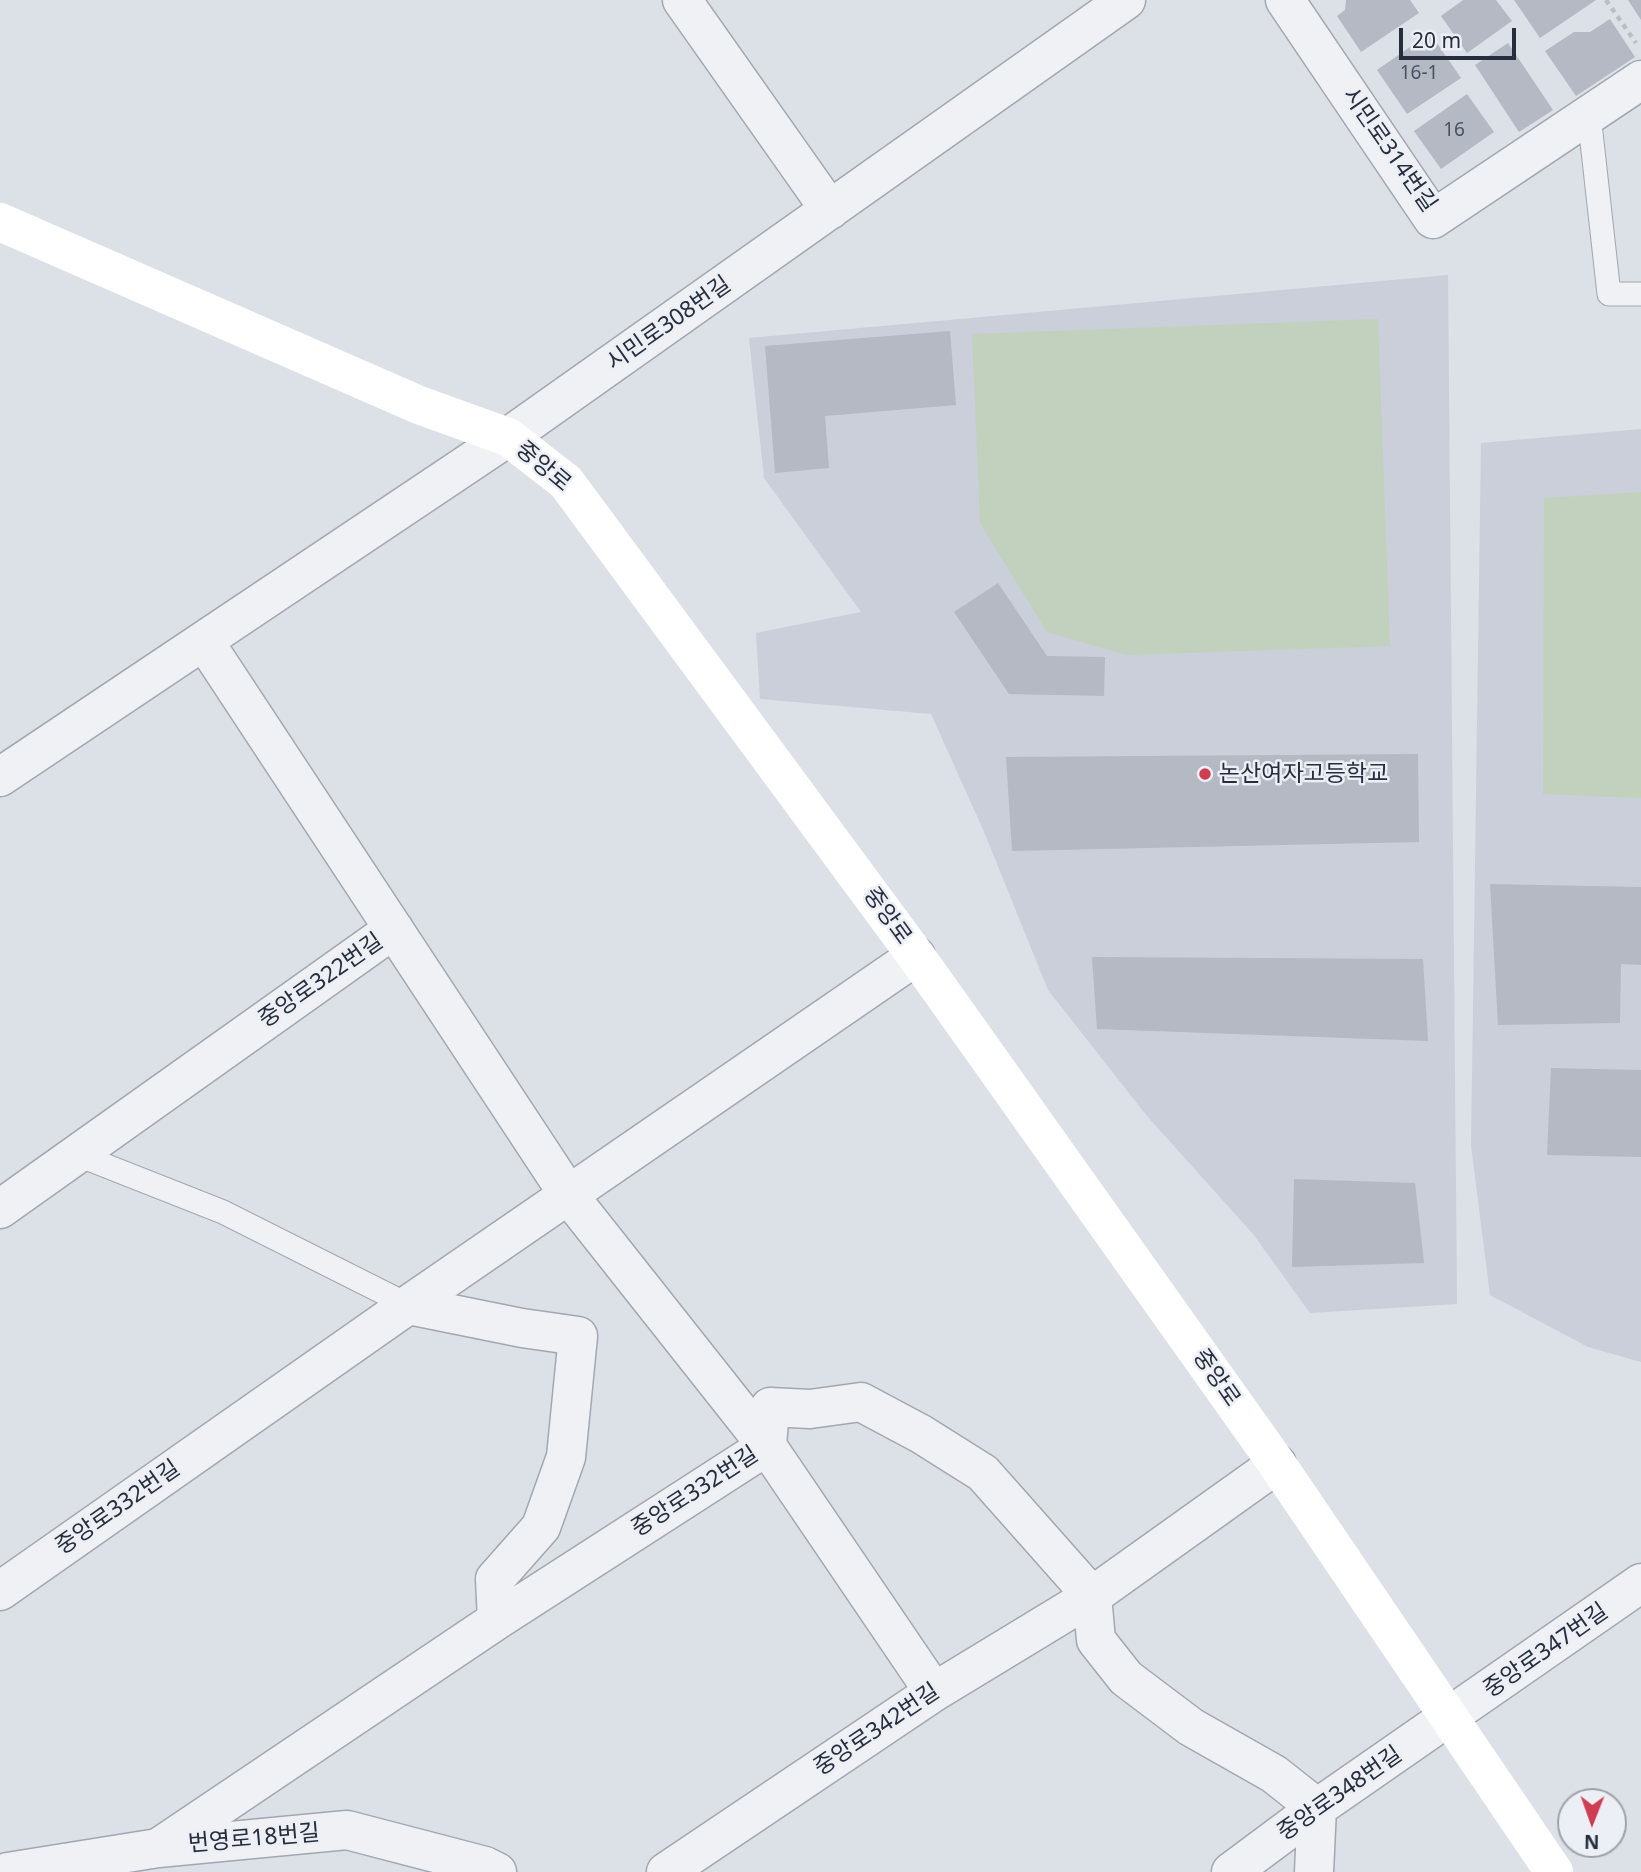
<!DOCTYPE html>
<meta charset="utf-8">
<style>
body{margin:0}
#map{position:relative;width:1641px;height:1872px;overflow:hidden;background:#dce0e7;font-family:"Noto Sans",sans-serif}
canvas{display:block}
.north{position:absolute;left:1557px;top:1788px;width:70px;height:70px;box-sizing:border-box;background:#eceff5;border:2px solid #9da2ab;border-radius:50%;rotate:181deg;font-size:19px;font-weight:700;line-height:28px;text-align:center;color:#262e3d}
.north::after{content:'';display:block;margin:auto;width:24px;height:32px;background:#d03d51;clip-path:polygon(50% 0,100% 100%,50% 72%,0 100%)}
.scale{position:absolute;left:1399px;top:28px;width:117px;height:32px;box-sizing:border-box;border:4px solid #262e3d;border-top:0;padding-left:9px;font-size:21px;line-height:24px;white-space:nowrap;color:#262e3d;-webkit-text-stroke:5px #eceff5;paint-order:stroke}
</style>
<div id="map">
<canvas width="1641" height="1872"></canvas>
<div class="north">N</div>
<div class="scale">20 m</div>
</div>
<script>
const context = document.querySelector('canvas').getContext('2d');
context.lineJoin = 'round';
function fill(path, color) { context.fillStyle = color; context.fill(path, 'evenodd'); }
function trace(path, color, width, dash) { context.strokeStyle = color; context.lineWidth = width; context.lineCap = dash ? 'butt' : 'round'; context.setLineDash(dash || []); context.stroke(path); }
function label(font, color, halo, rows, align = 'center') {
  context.font = font + ' "Noto Sans","Noto Sans KR",sans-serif'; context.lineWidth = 5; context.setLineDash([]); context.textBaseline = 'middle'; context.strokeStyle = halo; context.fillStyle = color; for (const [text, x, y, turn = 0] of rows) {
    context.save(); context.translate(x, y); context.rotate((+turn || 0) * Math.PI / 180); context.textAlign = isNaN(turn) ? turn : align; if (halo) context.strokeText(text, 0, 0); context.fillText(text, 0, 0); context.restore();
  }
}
fill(new Path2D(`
 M1448 275 1457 1304 1310 1313 1253 1234 1147 1116 1048 990 985 834 931 714 760 699 756 633 861 612 764 478 749 338Z
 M1641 429V1362L1588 1347 1490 1295 1471 1146 1481 443Z`), '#cacfd9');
fill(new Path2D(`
 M1378 319 1390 646 1127 655 1047 632 980 523 972 334Z
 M1641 492V798L1543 794 1544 498Z`), '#c2d1bd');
fill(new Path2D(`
 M1346 0H1410L1419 13 1361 52 1337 16 1345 10Z
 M1463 0H1496L1512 21 1467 53 1441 16Z
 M1514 0H1596L1540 38Z
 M1628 0H1641V20Z
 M1610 19 1635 57 1576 96 1545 51 1574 32H1590Z
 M1430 33 1461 78 1407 114 1377 70Z
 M1508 43 1553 110 1519 132 1475 65Z
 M1467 94 1494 132 1441 169 1414 131Z
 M950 331 956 405 825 416 829 468 775 473 765 346Z
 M998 583 1047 656 1105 657 1104 696 1009 694 954 612Z
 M1418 754 1419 842 1012 851 1006 757Z
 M1490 884 1641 887V965L1621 964 1620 1023 1498 1025Z
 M1092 957 1423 959 1428 1041 1097 1029Z
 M1551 1068 1641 1070V1157L1547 1155Z
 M1294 1179 1415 1183 1424 1263 1292 1267Z`), '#b4b9c4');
const lane = new Path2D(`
 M1589 115 1609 294H1641
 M76 1154 223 1212 408 1305`);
const street = new Path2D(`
 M682 0 830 210
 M1285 0 1433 219 1641 80
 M204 641 570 1197 767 1446 934 1692
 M0 777 508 437 1126 0
 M0 1209 394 929
 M408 1305 522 1328 578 1336 566 1457 541 1527 495 1579 497 1620
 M767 1446 770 1407 810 1409 861 1402 921 1434 983 1473 1092 1596 1096 1640 1126 1678 1191 1727 1274 1774 1317 1808 1314 1872
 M0 1591 408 1305 916 956
 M158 1848 497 1620 767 1446
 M8 1872 158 1848 347 1830 485 1866 497 1872
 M666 1872 934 1692 1092 1596 1277 1464
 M1231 1872 1317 1808 1641 1583`);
trace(lane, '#a2a7b1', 25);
trace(street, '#a2a7b1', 41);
trace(new Path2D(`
 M1606 0 1636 43`), '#bbbec5', 4.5, [5, 5]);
trace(lane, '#eff1f5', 23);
trace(street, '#eff1f5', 38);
trace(new Path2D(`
 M0 222 419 405 508 437 566 482 916 956 1277 1464 1554 1872`), '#fff', 38);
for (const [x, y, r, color] of [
 [1205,774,7,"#d03d51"]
]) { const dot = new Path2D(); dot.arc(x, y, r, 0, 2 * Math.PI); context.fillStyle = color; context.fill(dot); trace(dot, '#eceff5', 2.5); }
label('19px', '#4a515f', null, [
 ["16-1",1419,74],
 ["16",1454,131]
]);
label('23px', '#262e3d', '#eceff5', [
 ["시민로314번길",1389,150,55],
 ["시민로308번길",669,324,-35],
 ["중앙로",543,467,40],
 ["중앙로",887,916,54],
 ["중앙로322번길",321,981,-35],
 ["중앙로",1216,1378,55],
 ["중앙로332번길",695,1492,-33],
 ["중앙로332번길",118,1508,-35],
 ["중앙로347번길",1546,1651,-35],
 ["중앙로342번길",877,1730,-34],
 ["중앙로348번길",1340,1794,-35],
 ["번영로18번길",254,1839,-5]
]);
label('23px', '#262e3d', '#eceff5', [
 ["논산여자고등학교",1219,774]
], 'left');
</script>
